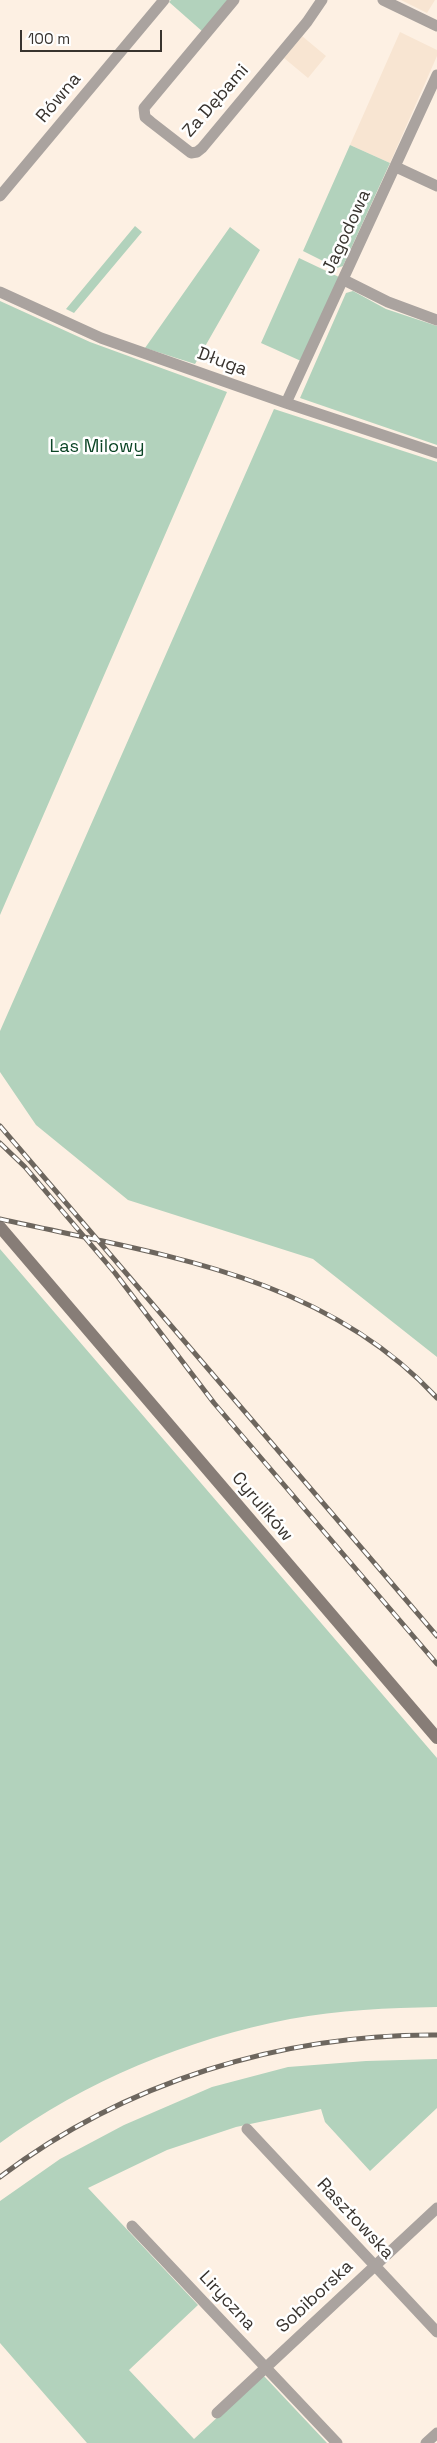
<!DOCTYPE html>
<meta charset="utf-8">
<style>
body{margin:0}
#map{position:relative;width:437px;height:2443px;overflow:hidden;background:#fdf0e3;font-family:"Space Grotesk",sans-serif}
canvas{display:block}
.scale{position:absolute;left:20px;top:30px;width:142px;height:22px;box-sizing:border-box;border:2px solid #38332e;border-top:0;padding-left:6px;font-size:15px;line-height:18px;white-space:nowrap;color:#38332e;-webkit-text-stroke:4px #fff;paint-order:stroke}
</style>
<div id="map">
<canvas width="437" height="2443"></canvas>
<div class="scale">100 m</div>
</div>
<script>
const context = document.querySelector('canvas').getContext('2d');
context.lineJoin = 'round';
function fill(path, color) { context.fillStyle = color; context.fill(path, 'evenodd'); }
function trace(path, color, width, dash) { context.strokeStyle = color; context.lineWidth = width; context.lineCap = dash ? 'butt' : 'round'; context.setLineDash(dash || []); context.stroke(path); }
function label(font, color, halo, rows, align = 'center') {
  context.font = font + ' "Space Grotesk",sans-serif'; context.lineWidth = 5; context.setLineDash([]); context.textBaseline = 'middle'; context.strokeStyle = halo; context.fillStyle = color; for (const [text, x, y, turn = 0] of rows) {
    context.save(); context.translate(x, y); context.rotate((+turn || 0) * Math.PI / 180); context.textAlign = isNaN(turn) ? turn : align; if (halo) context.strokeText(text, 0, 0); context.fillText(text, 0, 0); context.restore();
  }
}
fill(new Path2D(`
 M401 0H435L427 13Z
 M400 32 437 50V56L390 163 350 145Z
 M302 36 326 56 308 78 284 58Z`), '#f8e5d2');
fill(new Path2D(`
 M171 0H230L203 32 169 2Z
 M350 145 390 163 343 266 337 268 303 251Z
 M135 226 142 232 74 313 66 309Z
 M230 227 260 250 195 364 145 348Z
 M299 258 339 277 301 361 261 343Z
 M353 291 386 309 437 326V445L300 398 346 293Z
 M0 301 90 342 227 392 0 915Z
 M274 409 437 462V1357L313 1259 128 1200 36 1125 0 1072V1031Z
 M0 1249 437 1758V2007C388 2008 339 2010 290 2019 187 2039 85 2081 0 2143Z
 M437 2059V2108L370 2171 325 2122 321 2109 236 2127 167 2150 88 2188 198 2305 129 2370 194 2439 263 2375 327 2443H87L0 2343V2201L60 2159 124 2125 212 2087 288 2067 366 2061Z`), '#b2d2bc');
trace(new Path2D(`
 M234 0 144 108 145 117 151 122 191 153 197 152 202 148 307 22 322 0
 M383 0 437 26
 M396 167 437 186
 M0 196 164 0
 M344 280 388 302 437 320
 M0 292 101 338 286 403 437 453
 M286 403 437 75
 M247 2129 437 2332
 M132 2226 337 2443
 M217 2413 437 2208
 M426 2443 437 2433`), '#aaa39f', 11);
trace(new Path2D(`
 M0 1227 437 1738`), '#877d77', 12);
const rail = new Path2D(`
 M0 1126 437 1636
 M0 1143 25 1167 115 1273 214 1403 437 1664
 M0 1219C156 1254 323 1274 437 1398
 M0 2177C125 2082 281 2034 437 2035`);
trace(rail, '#6d665e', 5);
trace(rail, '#fff', 3, [9]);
label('18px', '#38332e', '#fff', [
 ["Równa",59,98,-50],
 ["Za Dębami",216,101,-49],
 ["Jagodowa",347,232,-65],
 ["Długa",222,362,20],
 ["Cyrulików",262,1507,50],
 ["Rasztowska",355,2219,47],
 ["Sobiborska",315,2297,-43],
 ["Liryczna",227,2301,47]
]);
label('18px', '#0c4526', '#fff', [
 ["Las Milowy",97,447]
]);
</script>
